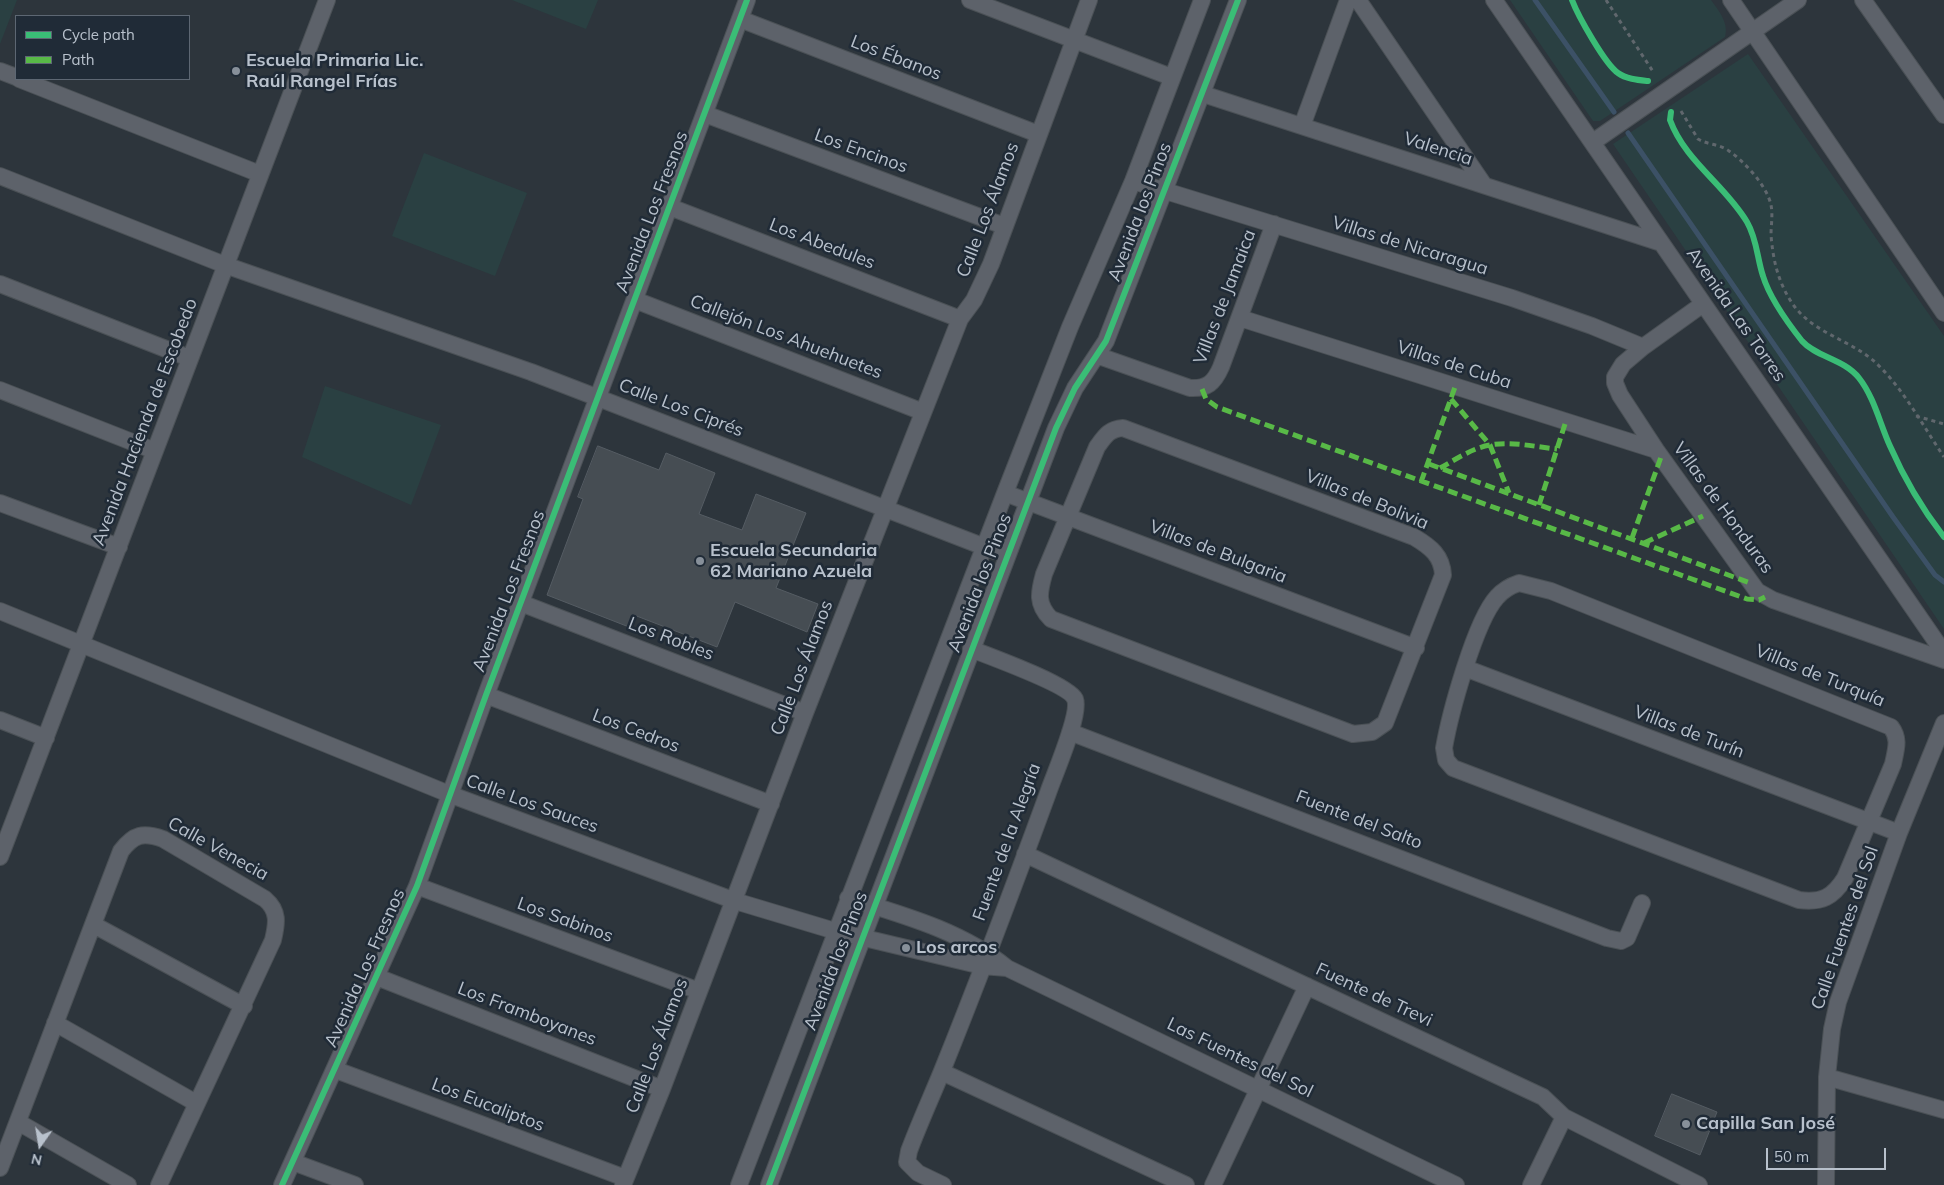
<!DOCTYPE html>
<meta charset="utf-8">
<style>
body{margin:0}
#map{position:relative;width:1944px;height:1185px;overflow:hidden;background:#2d353c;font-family:Mulish,sans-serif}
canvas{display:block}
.legend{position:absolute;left:15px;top:15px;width:175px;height:65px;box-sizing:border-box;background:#202b37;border:1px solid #5d6773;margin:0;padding:6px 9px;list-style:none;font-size:15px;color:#b8c1cc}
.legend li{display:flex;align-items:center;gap:10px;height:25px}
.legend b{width:25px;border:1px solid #5d6773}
.north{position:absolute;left:15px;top:1120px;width:50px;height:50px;-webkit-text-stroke:4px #202b37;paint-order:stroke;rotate:193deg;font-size:14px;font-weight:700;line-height:20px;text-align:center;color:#b8c1cc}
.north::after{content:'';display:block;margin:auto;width:18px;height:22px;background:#b8c1cc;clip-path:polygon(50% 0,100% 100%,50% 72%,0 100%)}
.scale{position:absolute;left:1766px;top:1148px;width:120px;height:22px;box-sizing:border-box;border:2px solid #b8c1cc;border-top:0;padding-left:6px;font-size:15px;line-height:18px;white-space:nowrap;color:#b8c1cc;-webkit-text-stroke:4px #202b37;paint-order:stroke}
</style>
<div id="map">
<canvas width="1944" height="1185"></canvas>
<ul class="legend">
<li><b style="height:6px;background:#3abd76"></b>Cycle path</li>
<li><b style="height:6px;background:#58b947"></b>Path</li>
</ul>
<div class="north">N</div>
<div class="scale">50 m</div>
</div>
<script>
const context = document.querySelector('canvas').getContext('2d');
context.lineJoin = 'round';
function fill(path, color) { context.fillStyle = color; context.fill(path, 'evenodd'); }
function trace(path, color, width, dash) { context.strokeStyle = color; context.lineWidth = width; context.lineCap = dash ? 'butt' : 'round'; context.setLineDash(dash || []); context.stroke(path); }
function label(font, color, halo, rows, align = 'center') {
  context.font = font + ' Mulish,sans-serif'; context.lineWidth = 5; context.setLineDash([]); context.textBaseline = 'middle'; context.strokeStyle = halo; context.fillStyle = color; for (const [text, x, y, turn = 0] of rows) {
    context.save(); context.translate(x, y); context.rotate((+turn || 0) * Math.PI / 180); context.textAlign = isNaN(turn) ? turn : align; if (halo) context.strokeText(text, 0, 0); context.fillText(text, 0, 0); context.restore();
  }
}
fill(new Path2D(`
 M0 0H17L0 44Z
 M512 0H598L586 29Z
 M1510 0H1711C1719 11 1729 23 1725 37L1600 121H1593Z
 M1748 54 1944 336V629L1613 144Z
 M424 153 527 193 495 276 392 236Z
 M325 386 441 425 411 505 302 457Z`), '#2a4042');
trace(new Path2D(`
 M1535 0 1614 112
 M1628 133 1893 517 1935 575 1944 582`), '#3c5166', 5);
const building = new Path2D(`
 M598 446 659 470 666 453 715 473 699 514 742 530 756 494 806 513 776 588 818 604 807 632 735 602 717 647 634 615 629 627 547 595 583 499 578 497Z
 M1672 1094 1717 1112 1700 1155 1655 1136Z`);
fill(building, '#464d53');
trace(building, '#555c63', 1);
const minor = new Path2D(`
 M970 0 1171 77
 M1358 0 1484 185
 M1494 0 1944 653
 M1731 0 1944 313
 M1863 0 1944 115
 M740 19 1038 134
 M0 71 16 77
 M19 79 260 174
 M1203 94 1661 243
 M705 114 1004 226
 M1302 126 1348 0
 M1593 142 1798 0
 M0 176 225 265 531 372 995 551
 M1133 181 1512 298 1592 326 1643 347
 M670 207 960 319
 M0 284 189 358
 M635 300 923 412
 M1703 304 1643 347 1623 364 1615 377V383L1620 395 1656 450 1757 591 1773 600 1944 660
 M1240 318 1656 450
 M1099 356 1190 388C1207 389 1214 383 1221 367L1274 224
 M0 390 155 451
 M1123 428 1414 537C1431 547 1442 556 1443 575L1385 723 1372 732 1353 734 1051 619C1036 604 1039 592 1044 574L1097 447C1105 436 1109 429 1123 428Z
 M1005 493 1416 648
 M0 503 119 547
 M1519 583 1551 591 1891 727C1900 739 1896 749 1893 764L1845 878C1833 897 1822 903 1799 900L1453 768 1446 760 1444 748C1450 714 1475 621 1497 597 1504 589 1510 586 1519 583Z
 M521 603 805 713
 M0 611 449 794 735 901 835 931 982 966 1007 968
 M1465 668 1899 833
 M486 695 771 804
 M0 720 46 738
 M1070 732 1607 938 1621 941 1627 938 1642 903
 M1025 854 1543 1097 1564 1117 1699 1185
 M0 857 327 0
 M417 886 699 991
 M848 898C903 915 962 931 1007 968L1456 1185
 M94 925 244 1006
 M377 977 662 1089
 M55 1023 196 1103
 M336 1070 625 1178
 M942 1072 1186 1185
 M1827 1077 1944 1110
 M18 1122 128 1185
 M293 1162 355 1185
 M0 1168 121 851C134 834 143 832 163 839L265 899C279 911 277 923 273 940L159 1185
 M282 1185 417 886 486 695 747 0
 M623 1185 662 1089 805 713 960 319 974 300 991 264 1089 0
 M739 1185 1005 493 1070 327 1133 181 1202 0
 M769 1185 1056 428 1075 388 1106 341 1238 0
 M943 1185 918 1173 907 1162 909 1151C919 1124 931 1098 942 1071 979 979 1014 886 1048 793 1054 775 1081 714 1075 699 1069 685 989 656 971 649
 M1213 1185 1307 986
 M1531 1185 1564 1117
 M1826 1185 1827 1077 1832 1029 1838 1002 1899 833 1944 723`);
trace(minor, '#4b5156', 18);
trace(new Path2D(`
 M1606 0 1654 73
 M1681 111 1698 139C1708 145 1720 144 1729 151 1745 162 1767 186 1771 205 1773 215 1771 225 1771 235 1773 260 1778 282 1792 303 1812 333 1849 339 1875 362 1903 388 1923 426 1944 457
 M1916 416 1944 424`), '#60676d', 3, [4, 4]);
trace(minor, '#5d626a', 16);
trace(new Path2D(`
 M1202 389 1206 399 1217 407 1747 599 1759 600 1765 597
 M1451 399 1490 445 1509 493
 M1429 464 1750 583
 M1440 468C1455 460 1472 448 1490 445 1511 441 1536 447 1557 449
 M1421 482 1455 387
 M1539 505 1566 421
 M1632 538 1661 457
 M1644 543 1703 516`), '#58b947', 5, [10, 5]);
trace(new Path2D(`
 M1572 0C1578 16 1605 64 1618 73 1626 79 1638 80 1648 81
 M1671 112 1670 120C1685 161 1725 185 1747 222 1757 239 1757 258 1763 276 1770 299 1787 322 1802 341 1816 357 1844 359 1859 378 1874 397 1880 424 1890 446 1904 478 1923 510 1944 537
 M282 1185 417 886 486 695 747 0
 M769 1185 1056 428 1075 388 1106 341 1238 0`), '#3abd76', 6);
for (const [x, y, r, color] of [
 [236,71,5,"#87909a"],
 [700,561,5,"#87909a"],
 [906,948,5,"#87909a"],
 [1686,1124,5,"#87909a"]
]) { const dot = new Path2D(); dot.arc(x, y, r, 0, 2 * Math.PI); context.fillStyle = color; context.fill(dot); trace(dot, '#202b37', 2); }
label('18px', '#b8c1cc', '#202b37', [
 ["Los Ébanos",896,58,21],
 ["Valencia",1438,149,18],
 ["Los Encinos",861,151,20],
 ["Calle Los Álamos",988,210,-69],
 ["Avenida Los Fresnos",652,212,-69],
 ["Avenida los Pinos",1140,212,-69],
 ["Los Abedules",822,244,21],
 ["Villas de Nicaragua",1410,246,17],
 ["Villas de Jamaica",1225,297,-69],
 ["Avenida Las Torres",1736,315,55],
 ["Callejón Los Ahuehuetes",786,337,21],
 ["Villas de Cuba",1454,365,18],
 ["Calle Los Ciprés",681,408,21],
 ["Avenida Hacienda de Escobedo",145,422,-69],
 ["Villas de Bolivia",1367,500,22],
 ["Villas de Honduras",1723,508,54],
 ["Villas de Bulgaria",1218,552,21],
 ["Avenida los Pinos",980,583,-69],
 ["Avenida Los Fresnos",509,591,-69],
 ["Los Robles",671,639,21],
 ["Calle Los Álamos",802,668,-69],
 ["Villas de Turquía",1820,676,22],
 ["Los Cedros",636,731,21],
 ["Villas de Turín",1689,732,21],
 ["Calle Los Sauces",532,804,20],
 ["Fuente del Salto",1359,820,21],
 ["Fuente de la Alegría",1007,842,-70],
 ["Calle Venecia",218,849,29],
 ["Los Sabinos",565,920,20],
 ["Calle Fuentes del Sol",1845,928,-71],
 ["Avenida los Pinos",836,961,-69],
 ["Avenida Los Fresnos",365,968,-66],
 ["Fuente de Trevi",1374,995,25],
 ["Los Framboyanes",527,1014,21],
 ["Calle Los Álamos",657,1046,-69],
 ["Las Fuentes del Sol",1240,1058,26],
 ["Los Eucaliptos",488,1105,21]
]);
label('bold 18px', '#b8c1cc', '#202b37', [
 ["Escuela Primaria Lic.",246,61],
 ["Raúl Rangel Frías",246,82],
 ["Escuela Secundaria",710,551],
 ["62 Mariano Azuela",710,572],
 ["Los arcos",916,948],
 ["Capilla San José",1696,1124]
], 'left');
</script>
